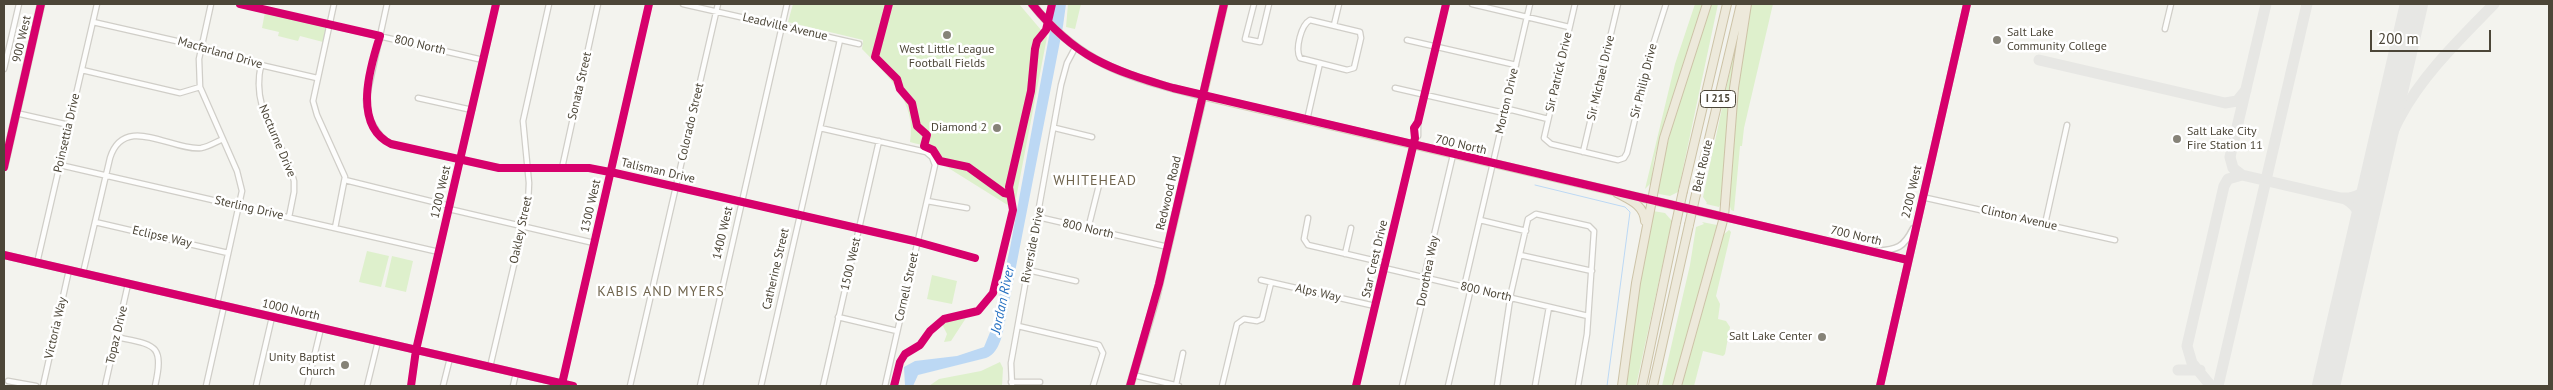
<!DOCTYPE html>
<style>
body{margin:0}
#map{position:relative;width:2553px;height:390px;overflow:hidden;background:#f3f3ee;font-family:"PT Sans",sans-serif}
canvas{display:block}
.frame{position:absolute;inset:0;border:5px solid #4c4638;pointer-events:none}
.scale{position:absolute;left:2370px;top:30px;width:121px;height:22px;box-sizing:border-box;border:2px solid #4c4638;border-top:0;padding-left:6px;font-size:15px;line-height:18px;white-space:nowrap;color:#4c4638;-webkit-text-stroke:4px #fff;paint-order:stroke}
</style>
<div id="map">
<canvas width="2553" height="390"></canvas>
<div class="frame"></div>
<div class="scale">200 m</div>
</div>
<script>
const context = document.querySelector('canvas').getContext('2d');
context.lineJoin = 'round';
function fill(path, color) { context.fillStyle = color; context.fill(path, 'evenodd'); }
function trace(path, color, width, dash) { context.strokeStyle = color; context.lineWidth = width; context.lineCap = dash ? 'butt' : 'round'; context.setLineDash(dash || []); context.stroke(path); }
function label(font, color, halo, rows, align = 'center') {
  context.font = font + ' "PT Sans",sans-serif'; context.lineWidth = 5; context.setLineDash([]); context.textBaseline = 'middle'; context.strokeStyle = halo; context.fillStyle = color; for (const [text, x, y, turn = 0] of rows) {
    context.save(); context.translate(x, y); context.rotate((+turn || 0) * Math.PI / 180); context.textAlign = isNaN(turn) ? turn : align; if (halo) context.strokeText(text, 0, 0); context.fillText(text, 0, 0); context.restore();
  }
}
fill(new Path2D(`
 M793 4H1019L1047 37 1014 209 942 164C937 147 925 146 910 142 917 102 888 76 862 49L863 40 788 22Z
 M1068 4H1081L1075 29 1066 27Z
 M1695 4H1704L1665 119 1654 160 1651 183 1645 189 1675 64Z
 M1711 4H1718L1678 192 1670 196 1659 194 1657 190 1675 112Z
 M1751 4H1773L1744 128 1742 146H1740L1734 211 1731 210 1729 203C1735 136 1738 70 1751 4Z
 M265 12 322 25 326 29 323 42 300 36 298 41 278 36 279 32 262 28Z
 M1736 56 1721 203 1719 207 1706 204 1707 203 1703 197 1733 57Z
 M1653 211 1665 213 1672 221 1636 386H1625L1644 253Z
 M1702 222 1717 225V228L1673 386H1662L1690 265 1696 227 1704 224Z
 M1729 230 1731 232 1716 296 1720 304 1718 319 1726 321 1730 327 1725 354 1723 356 1703 351 1694 386H1680L1723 235Z
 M367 251 389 256 381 287 359 282Z
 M392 256 413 261 406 292 385 287Z
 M932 275 957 281 952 304 927 299Z
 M966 318 951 341 944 342 947 334 942 324 943 321Z
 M1000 362 1003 368 1002 386H929L939 379 981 371Z`), '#def0cc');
fill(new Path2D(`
 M1055 4H1066L1063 26 1007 313C1003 328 1002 352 986 358L918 375 913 386H905L904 367 915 361 957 356 984 347 993 325 1010 248Z`), '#bcd8f4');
trace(new Path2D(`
 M1535 185 1625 207 1630 212 1607 386`), '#bcd8f4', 1);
trace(new Path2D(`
 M2039 60 2225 103 2237 101 2246 90
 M2242 175 2233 168 2230 157 2266 4
 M2372 188C2380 164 2388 139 2400 117 2424 73 2460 39 2494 4
 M2342 198C2357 199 2366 192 2373 179
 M2178 370H2200
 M2211 386 2192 363 2187 346 2224 186 2228 179 2242 175 2345 199C2360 207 2362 219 2361 235
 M2218 386 2307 4`), '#e7e7e4', 11);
trace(new Path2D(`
 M2326 386 2414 4`), '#e7e7e4', 28);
const minor = new Path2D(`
 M211 4 199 59 200 87 237 171 242 191 217 304
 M240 4 483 60
 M334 4 313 101 317 115 345 177 335 228
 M387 4 366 100C367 116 376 136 391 144L499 168H589L615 173 914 241 975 258
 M683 4 859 44
 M1254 4 1245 39 1260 42 1269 4
 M1472 4 1569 27
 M1575 4 1544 138 1551 144 1618 160 1624 158 1627 153 1651 51 1666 4
 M1310 20 1360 32 1361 38 1354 68 1347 70 1300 58C1295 49 1301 25 1310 20Z
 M93 22 216 50 252 63 317 78
 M1334 25 1339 4
 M2165 29 2171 4
 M1407 40 1516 65
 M261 65C250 114 284 138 294 181V192L289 217
 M4 69 19 4
 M82 70 180 93 200 87
 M1395 88 1500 112 1512 110 1548 119
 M418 98 472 110
 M16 113 69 125
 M1307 120 1320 63
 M820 128 926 152 932 157 935 165 885 386
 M1055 128 1092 137
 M1415 138 1418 136V122
 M1583 152 1618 4
 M60 165 439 252
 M562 168 598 4
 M345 180 450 206
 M1922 197 2115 240
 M927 201 967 208
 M449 209 594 243
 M1038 217 1168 247
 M1308 218 1304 239 1308 245 1385 263
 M1480 220 1526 231
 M95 222 228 253
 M2045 224 2067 125
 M1088 229 1100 181
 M1345 254 1351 228
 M1520 255 1592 271
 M37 263 97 4
 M1384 268 1588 316
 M1028 270 1076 281
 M83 273 110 158C124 113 172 151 201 148 208 147 216 142 223 139
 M1261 280 1375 306
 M1464 287 1530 4
 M838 317 897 331
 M1018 326 1099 345 1103 353 1093 386
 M116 337C154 345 165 343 155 386
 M490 367 528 205 529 183 523 121 549 4
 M1133 375 1179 386
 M8 381 36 386
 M1011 382H1040
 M562 384 649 4
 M1176 385 1183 353
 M43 386 69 270
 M105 386 128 284
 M206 386 224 306
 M256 386 272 317
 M307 386 321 328
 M367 386 378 341
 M411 386 416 350 496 4
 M443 386 450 358
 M513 386 516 373
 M630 386 718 4
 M700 386 787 4
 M761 386 840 40
 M823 386 879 141
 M1012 386 1011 363 1061 85 1067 63 1075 48
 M1222 386 1237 324 1244 319 1257 321 1262 319 1271 283
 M1356 386 1415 138 1414 128 1418 122 1446 4
 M1402 386 1427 282 1425 273 1453 155
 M1448 386 1471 288
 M1497 386 1511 293 1528 219 1536 214 1589 226 1594 231 1587 334 1578 386
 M1535 386 1549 307`);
const tertiary = new Path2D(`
 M1724 217 1908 260
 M1877 251C1897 250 1904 247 1913 229
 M4 255 573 386
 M1880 386 1967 4`);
const secondary = new Path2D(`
 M1032 4C1082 66 1129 77 1203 96L1156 298 1130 386
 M4 167 41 4`);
const primary = new Path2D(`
 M1224 4 1203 96 1724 217`);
const motorway = new Path2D(`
 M1683 191 1727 4
 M1617 193C1630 200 1644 205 1645 221
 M1696 194 1741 4
 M1622 386 1636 283 1664 138 1707 4
 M1642 386 1676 223
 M1653 386 1689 225
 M1677 386 1724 217 1734 88 1747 4`);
trace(minor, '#d0cec8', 7);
trace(tertiary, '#d0cec8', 8);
trace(secondary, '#d4d1c4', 9);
trace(primary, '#d7d1ba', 9);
trace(motorway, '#cdc3a7', 10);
trace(minor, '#fdfdfc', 4.5);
trace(tertiary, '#fdfdfc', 5);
trace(secondary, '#f7f6f1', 6);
trace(primary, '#f2f0e6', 7);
trace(motorway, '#ede9db', 8);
const motorwayBridge = new Path2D(`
 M1676 223 1683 191
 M1689 225 1696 194`);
trace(motorwayBridge, '#cdc3a7', 10, []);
trace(motorwayBridge, '#ede9db', 8);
trace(new Path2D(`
 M240 4 380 36C370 67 352 125 391 144L499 168H589L615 173 914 241 975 258
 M889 4 875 57 897 79 900 89 912 103 917 126 927 135 924 146 933 150 940 161 968 167 1004 193 1009 194
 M1032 4C1076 58 1109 69 1173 88L1908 260
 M4 167 41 4
 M4 255 573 386
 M562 384 649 4
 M411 386 416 350 496 4
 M894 386 900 362 905 354 920 345 930 331 944 319 978 311 993 293 1013 210 1009 187 1031 91 1035 49 1037 41 1046 30 1052 4
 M1130 386 1159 284 1224 4
 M1356 386 1415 138 1414 128 1418 122 1446 4
 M1880 386 1967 4`), '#d6006c', 8);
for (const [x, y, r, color] of [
 [947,35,5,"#868378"],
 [1997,40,5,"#868378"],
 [997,128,5,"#868378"],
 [2177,139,5,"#868378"],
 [1822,337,5,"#868378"],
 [345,365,5,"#868378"]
]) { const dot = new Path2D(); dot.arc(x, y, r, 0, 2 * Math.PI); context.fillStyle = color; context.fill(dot); trace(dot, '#fff', 2); }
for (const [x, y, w] of [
 [1718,99,35]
]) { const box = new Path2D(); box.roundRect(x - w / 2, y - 8.5, w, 17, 4); context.fillStyle = '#fff'; context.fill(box); trace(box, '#4c4638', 1); }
label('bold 11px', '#4c4638', null, [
 ["I 215",1718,99]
]);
label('12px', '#4c4638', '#fff', [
 ["Leadville Avenue",785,27,13],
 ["900 West",22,39,-77],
 ["800 North",420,45,13],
 ["Macfarland Drive",220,53,16],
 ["Sir Patrick Drive",1559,72,-77],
 ["Sir Michael Drive",1601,78,-77],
 ["Sir Philip Drive",1644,81,-76],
 ["Sonata Street",580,86,-77],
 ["Morton Drive",1507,101,-77],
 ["Colorado Street",691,122,-77],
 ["Poinsettia Drive",67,133,-77],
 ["Nocturne Drive",277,141,67],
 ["700 North",1461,145,13],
 ["Belt Route",1703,166,-77],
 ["Talisman Drive",658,171,13],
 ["1200 West",441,192,-77],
 ["2200 West",1912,192,-77],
 ["Redwood Road",1169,193,-77],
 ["1300 West",591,206,-77],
 ["Sterling Drive",249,208,13],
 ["Clinton Avenue",2019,218,13],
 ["800 North",1088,229,13],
 ["Oakley Street",521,230,-78],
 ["1400 West",723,233,-77],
 ["700 North",1856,236,13],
 ["Eclipse Way",162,237,13],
 ["Riverside Drive",1033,245,-79],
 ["Star Crest Drive",1375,259,-77],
 ["1500 West",851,264,-77],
 ["Catherine Street",776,269,-77],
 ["Dorothea Way",1428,271,-79],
 ["Cornell Street",907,287,-77],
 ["800 North",1486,292,13],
 ["Alps Way",1318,293,13],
 ["1000 North",291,310,13],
 ["Victoria Way",56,328,-77],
 ["Topaz Drive",117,335,-77]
]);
label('12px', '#4c4638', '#fff', [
 ["Salt Lake",2007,33,"left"],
 ["Community College",2007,47,"left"],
 ["West Little League",947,50,"center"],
 ["Football Fields",947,64,"center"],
 ["Diamond 2",987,128],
 ["Salt Lake City",2187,132,"left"],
 ["Fire Station 11",2187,146,"left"],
 ["Salt Lake Center",1812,337],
 ["Unity Baptist",335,358],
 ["Church",335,372]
], 'right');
context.letterSpacing = '1px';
label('14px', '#70654e', '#fff', [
 ["WHITEHEAD",1095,181],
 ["KABIS AND MYERS",661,292]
]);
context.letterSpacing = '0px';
label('italic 14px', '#2671c2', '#fff', [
 ["Jordan River",1003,300,-78]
]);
</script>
